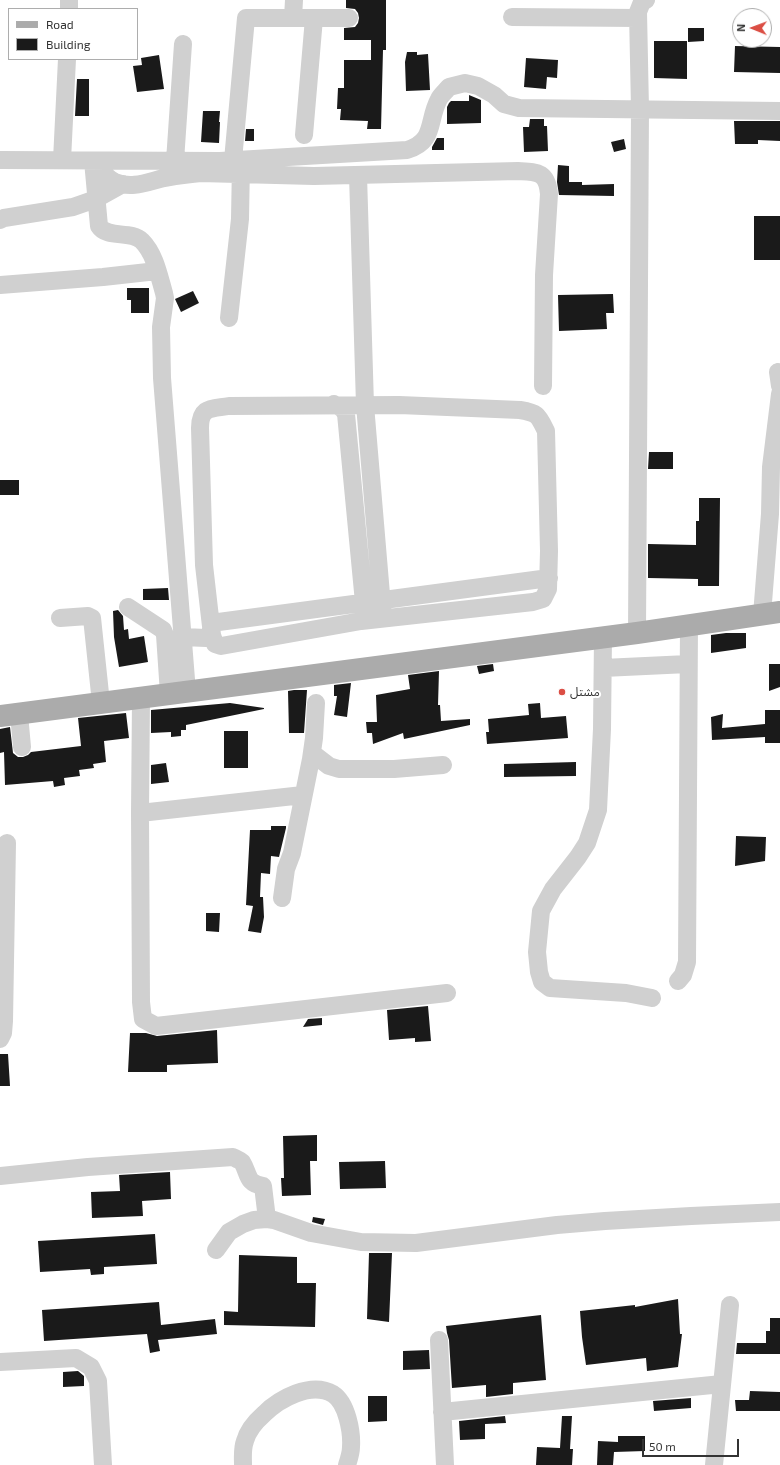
<!DOCTYPE html>
<meta charset="utf-8">
<style>
body{margin:0}
#map{position:relative;width:780px;height:1465px;overflow:hidden;background:#fff;font-family:"Exo 2",sans-serif}
canvas{display:block}
.legend{position:absolute;left:8px;top:8px;width:130px;height:52px;box-sizing:border-box;background:#fff;border:1px solid #adadad;margin:0;padding:5px 7px;list-style:none;font-size:12px;color:#333}
.legend li{display:flex;align-items:center;gap:8px;height:20px}
.legend b{width:20px;border:1px solid #adadad}
.north{position:absolute;left:732px;top:8px;width:40px;height:40px;box-sizing:border-box;background:#fff;border:1px solid #adadad;border-radius:50%;rotate:271deg;font-size:11px;font-weight:700;line-height:16px;text-align:center;color:#333}
.north::after{content:'';display:block;margin:auto;width:14px;height:18px;background:#db4e44;clip-path:polygon(50% 0,100% 100%,50% 72%,0 100%)}
.scale{position:absolute;left:642px;top:1439px;width:97px;height:18px;box-sizing:border-box;border:2px solid #333;border-top:0;padding-left:5px;font-size:12px;line-height:14px;white-space:nowrap;color:#333;-webkit-text-stroke:3px #fff;paint-order:stroke}
</style>
<div id="map">
<canvas width="780" height="1465"></canvas>
<ul class="legend">
<li><b style="height:5px;background:#ababab"></b>Road</li>
<li><b style="height:11px;background:#1a1a1a"></b>Building</li>
</ul>
<div class="north">N</div>
<div class="scale">50 m</div>
</div>
<script>
const context = document.querySelector('canvas').getContext('2d');
context.lineJoin = 'round';
function fill(path, color) { context.fillStyle = color; context.fill(path, 'evenodd'); }
function trace(path, color, width, dash) { context.strokeStyle = color; context.lineWidth = width; context.lineCap = dash ? 'butt' : 'round'; context.setLineDash(dash || []); context.stroke(path); }
function label(font, color, halo, rows, align = 'center') {
  context.font = font + ' "Exo 2","Noto Sans Arabic",sans-serif'; context.lineWidth = 4; context.setLineDash([]); context.textBaseline = 'middle'; context.strokeStyle = halo; context.fillStyle = color; for (const [text, x, y, turn = 0] of rows) {
    context.save(); context.translate(x, y); context.rotate((+turn || 0) * Math.PI / 180); context.textAlign = isNaN(turn) ? turn : align; if (halo) context.strokeText(text, 0, 0); context.fillText(text, 0, 0); context.restore();
  }
}
fill(new Path2D(`
 M346 0H386V50H383L381 129H367L368 121 340 120 341 109H337L338 88H344V60H371V40H344V28L355 27 358 23 359 18 358 13 355 9 346 8Z
 M688 28H704V41L688 42Z
 M654 41H687V79L654 78Z
 M735 46 780 47V73L734 72Z
 M407 52H417V55L428 54 430 90 406 91 405 62Z
 M159 55 164 89 137 92 133 66 142 65 141 58Z
 M526 58 558 60 557 78 547 77 546 89 524 87Z
 M77 79H89V116H75Z
 M469 95 481 100V123L447 124V107L449 103 451 101H469Z
 M203 111H220L219 122H220L219 143 201 142Z
 M530 119H544V126H547L548 151 524 152 523 127H529Z
 M734 121H780V141L758 140V144H735Z
 M246 129H254V141H245Z
 M437 138H444V150H432V147Z
 M624 139 626 149 614 152 611 142Z
 M558 165 569 166V182H582V185L614 184V196L559 195 557 182Z
 M754 216H780V260H754Z
 M127 288H149V313H131V300H127Z
 M193 291 199 303 181 312 175 299Z
 M613 294 614 313H606L607 329 559 331 558 295Z
 M649 452H673V469H648Z
 M0 480H19V495H0Z
 M699 498H720L719 586H698V579L648 578V544L696 545V521H699Z
 M168 588 169 600H143V589Z
 M118 610 123 616 124 630 128 629 129 639 144 636 148 662 119 667 114 637 113 611Z
 M726 633H746V648L711 653V635Z
 M493 664 494 671 479 674 477 666Z
 M769 664H780V687L769 691Z
 M439 671 438 705H440L441 721 470 719V725L404 739 403 733 373 744 372 733H367L366 722H377L376 695 410 689 408 675Z
 M351 683 347 717 334 715 337 696H334V685Z
 M294 690H307L304 733H289L288 691Z
 M230 703 264 708V709L186 725V730H181V736L171 737V732L151 733V710Z
 M540 703 541 718 566 716 568 738 487 744 486 732H489L488 719 529 715 528 704Z
 M765 710H780V743H765V737L712 740 711 717 723 714 722 728 765 724Z
 M126 713 129 738 104 741 106 762 93 764 94 768 79 770 80 776 64 778 65 785 54 787 53 781 5 785 4 752 0 753V729L10 727 13 753 18 757H23L28 755 31 752 81 746 78 718Z
 M224 731H248V768H224Z
 M576 762V776L504 777V764Z
 M166 763 169 782 151 784V765Z
 M271 826H286V828L279 857 271 856 270 874 261 873 260 897H263L264 917 261 933 248 931 253 906 246 905 250 830H271Z
 M736 836 766 837 765 861 735 866Z
 M206 913H220L219 932 206 931Z
 M428 1006 431 1041 415 1042V1038L389 1040 387 1010Z
 M322 1018V1025L303 1027 308 1019Z
 M217 1030 218 1063 167 1065V1072H128L130 1033H146L157 1036Z
 M0 1054H8L10 1086H0Z
 M317 1135V1161H310L311 1195 282 1196 281 1178H284L283 1136Z
 M385 1161 386 1188 340 1189 339 1162Z
 M170 1172 171 1199 142 1201 143 1216 92 1218 91 1192 120 1191 119 1175Z
 M313 1217 325 1219 323 1225 312 1222Z
 M155 1234 157 1264 104 1267V1274L91 1275 90 1269 40 1272 38 1241Z
 M369 1253H392L389 1322 367 1319Z
 M239 1255 297 1257V1283H316L315 1327 224 1325V1311L238 1312Z
 M678 1299 680 1334H682L678 1367 647 1371 646 1358 586 1365 582 1337 580 1311 635 1305V1307Z
 M159 1302 161 1325 215 1319 217 1334 158 1340 160 1351 150 1353 147 1334 44 1341 42 1310Z
 M541 1315 546 1380 513 1383V1394L486 1397V1385L452 1388 449 1340 447 1333 446 1326Z
 M770 1318H780V1354H736L737 1343H766V1331H770Z
 M429 1350 430 1369 403 1370V1351Z
 M78 1371 84 1376V1386L63 1387V1372Z
 M750 1391 780 1392V1411H736L735 1400H749Z
 M368 1396H387V1421L368 1422Z
 M691 1398V1408L654 1411 653 1401Z
 M505 1416 506 1423 485 1424V1439L460 1440 459 1421Z
 M562 1416H572L570 1449H573L572 1465H536L537 1447 560 1448Z
 M618 1436H645V1451L614 1452 613 1465H597L598 1441 618 1442Z`), '#1a1a1a');
trace(new Path2D(`
 M69 9V0
 M512 17 638 18
 M293 18 294 0
 M304 135 314 18
 M0 160 220 161 407 150C436 141 427 121 439 99 441 95 446 91 449 87L465 83 478 86 494 95 504 104 519 108 780 111
 M62 160 67 59
 M233 160 246 18H349
 M93 161 99 226C107 239 131 230 142 241 155 254 159 276 164 293L165 298 161 327 162 378 187 692
 M93 161C99 168 106 178 115 182 132 189 147 182 164 178 176 176 188 174 201 173
 M175 161 183 44
 M200 173 314 176 518 171C537 172 547 171 549 194L544 275 543 386
 M358 175 365 405 383 618
 M0 220 4 218 73 207 96 199 123 184
 M0 285 103 277 157 271
 M229 318 240 219 241 163
 M778 372 780 386
 M334 404 343 409 346 414 365 613
 M128 607 163 630 165 635 169 694
 M762 615 770 514 771 467 780 394
 M60 618 88 616 92 618 101 703
 M211 623 549 578
 M637 633 640 109 638 12 642 2 646 0
 M183 637 206 638 212 635 204 565 200 428C200 406 212 409 229 406L399 405 520 410C538 413 538 415 546 431L549 551 548 589 543 599 533 602 361 621 221 646 215 644 212 635
 M603 637 602 729 598 810 587 843 578 857 553 889 541 911 537 952 539 972 542 982 550 988 626 993 652 998
 M603 668 688 664
 M141 698 140 813 141 1002 143 1019 156 1026 447 993
 M19 714 22 747
 M312 753 329 766 339 769H394L443 765
 M140 813 303 795
 M282 898 286 869 292 853 311 759 314 738 316 703
 M678 981 683 975 687 962 689 625
 M0 1039 3 1033 4 1021 7 843
 M0 1176 88 1167 233 1157C236 1159 240 1160 242 1162 249 1173 246 1184 263 1186L267 1219
 M216 1250 229 1232 243 1224 254 1220 267 1219 274 1220 311 1233 361 1242 416 1243 557 1225 605 1221 691 1216 780 1212
 M439 1340 445 1465
 M0 1362 76 1358 91 1367 98 1381 103 1465
 M442 1412 722 1384
 M243 1465C243 1457 242 1449 245 1441 248 1430 256 1421 264 1414 279 1399 311 1381 333 1394 347 1403 352 1432 351 1447 351 1453 349 1459 347 1465
 M714 1465 730 1305`), '#d0d0d0', 18);
trace(new Path2D(`
 M0 716 637 633 780 612`), '#ababab', 22);
for (const [x, y, r, color] of [
 [562,692,4,"#db4e44"]
]) { const dot = new Path2D(); dot.arc(x, y, r, 0, 2 * Math.PI); context.fillStyle = color; context.fill(dot); trace(dot, '#fff', 1.5); }
label('12px', '#333', '#fff', [
 ["مشتل",570,692]
], 'left');
</script>
